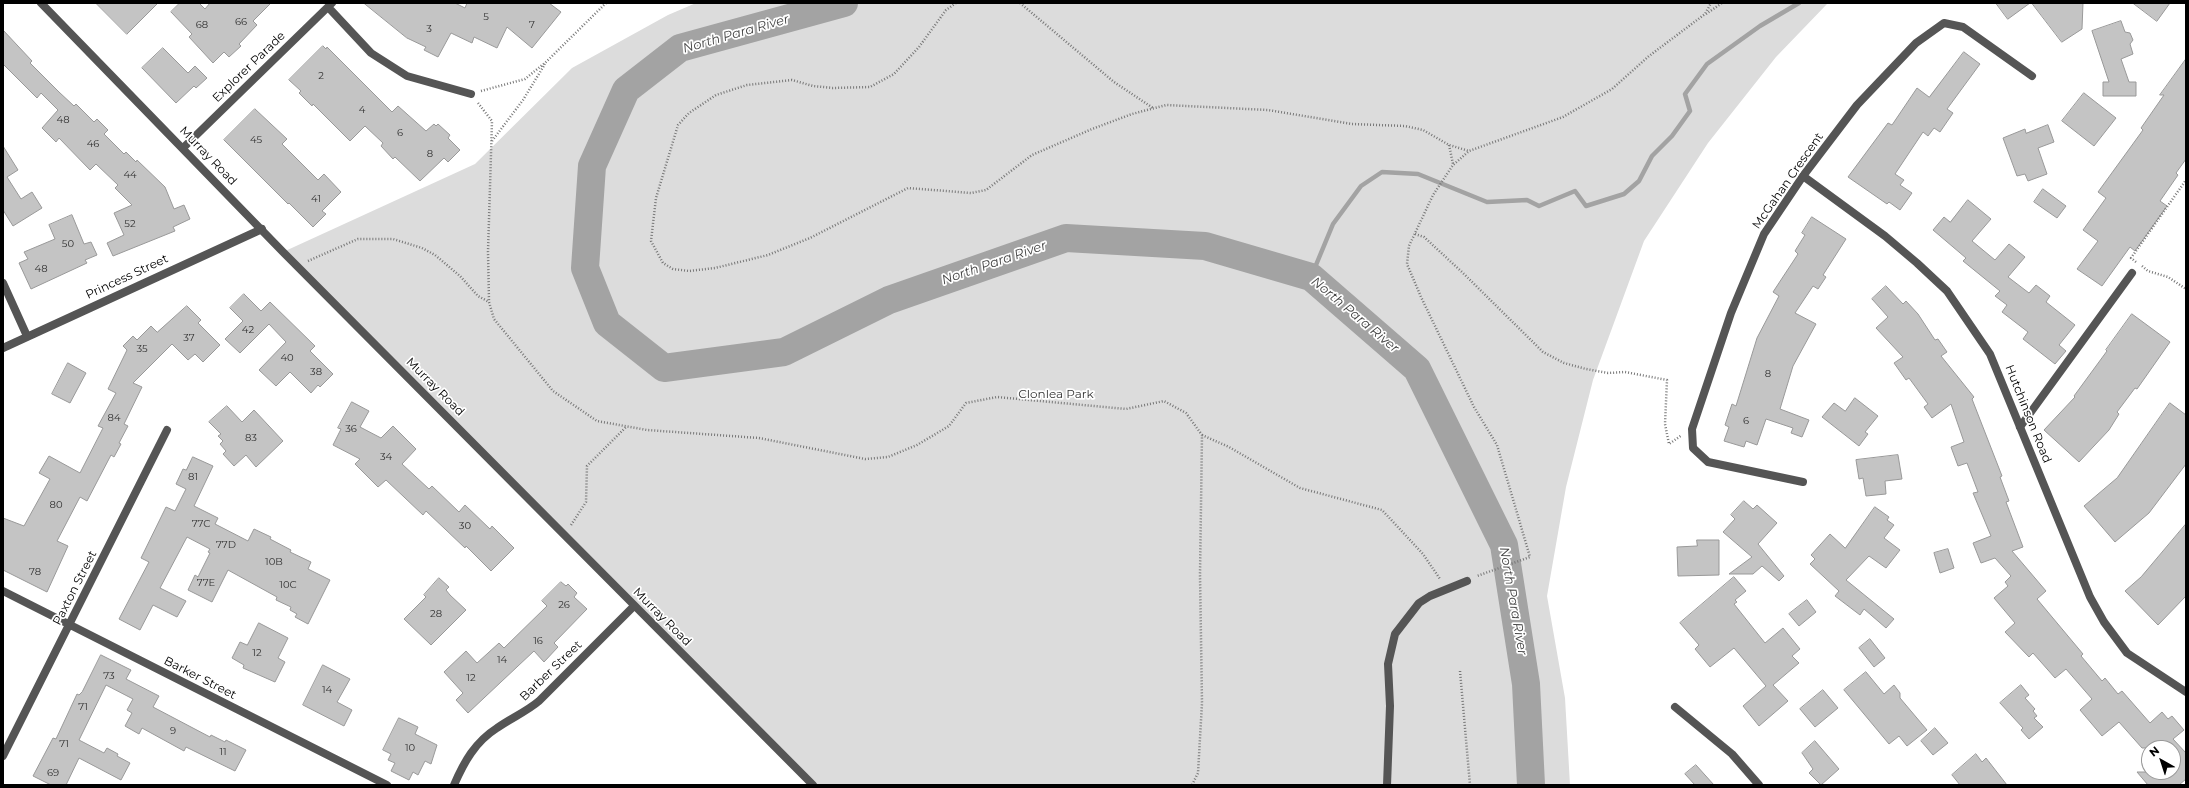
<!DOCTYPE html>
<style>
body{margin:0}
#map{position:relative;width:2189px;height:788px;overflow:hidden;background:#fff;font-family:Montserrat,sans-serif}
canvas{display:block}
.frame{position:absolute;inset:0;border:4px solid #000;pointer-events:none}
.north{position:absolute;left:2141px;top:740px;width:40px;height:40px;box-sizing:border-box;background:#fff;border:1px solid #999;border-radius:50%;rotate:321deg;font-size:11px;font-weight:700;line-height:16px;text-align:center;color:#000}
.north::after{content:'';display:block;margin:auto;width:14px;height:18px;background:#000;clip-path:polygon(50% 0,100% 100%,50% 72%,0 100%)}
</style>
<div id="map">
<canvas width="2189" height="788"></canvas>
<div class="frame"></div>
<div class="north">N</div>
</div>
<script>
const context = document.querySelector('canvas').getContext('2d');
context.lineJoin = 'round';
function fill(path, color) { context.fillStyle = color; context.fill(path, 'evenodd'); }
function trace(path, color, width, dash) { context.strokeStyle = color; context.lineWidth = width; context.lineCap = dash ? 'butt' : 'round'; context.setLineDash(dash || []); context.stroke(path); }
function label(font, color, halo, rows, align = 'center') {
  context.font = font + ' Montserrat,sans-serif'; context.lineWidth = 3.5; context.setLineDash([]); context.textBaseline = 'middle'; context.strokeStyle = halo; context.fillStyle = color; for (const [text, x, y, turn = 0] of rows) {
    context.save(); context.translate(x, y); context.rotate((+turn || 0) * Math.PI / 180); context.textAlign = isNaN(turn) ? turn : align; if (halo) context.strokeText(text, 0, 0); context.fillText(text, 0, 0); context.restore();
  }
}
fill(new Path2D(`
 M696 3H1828L1776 57 1708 143 1644 241 1593 380 1566 487 1547 596 1565 698 1570 785H814L283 252 475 164 572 68 668 15Z`), '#dcdcdc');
trace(new Path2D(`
 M1311 277 1333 224 1361 186 1382 172 1418 174 1487 202 1527 200 1539 206 1575 191 1586 206 1624 194 1639 181 1652 156 1672 136 1690 111 1685 94 1707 64 1760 26 1799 3`), '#a3a3a3', 4.5);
trace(new Path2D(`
 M844 3 680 48 626 90 592 166 585 268 607 323 664 368 784 352 889 300 1066 238 1205 246 1311 277 1417 369 1504 545 1526 684 1531 785`), '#a3a3a3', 28);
const building = new Path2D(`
 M96 3H158L127 34Z
 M180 3H199L205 9 210 3H271L253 21 257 25 239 44 241 46 229 57 224 52 213 63 189 37 192 34 171 12Z
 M364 3H455L465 8 467 3H549L561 12 532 48 507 27 497 48 474 37 472 43 451 33 438 57 424 50 426 47 407 38Z
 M1996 3H2030L2008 19Z
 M2032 3H2083L2082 29 2062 42Z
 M2133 3H2170L2157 21Z
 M2121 21 2125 32 2130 33 2133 40 2130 44 2133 54 2121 59 2129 82H2136V96H2103V82H2109L2092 31Z
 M3 30 32 61 30 63 59 92 74 106 76 104 94 122 97 119 108 130 104 134 124 154 126 152 136 162 137 160 165 187 174 209 184 205 190 219 173 227 175 231 113 256 107 243 124 235 114 213 132 205 115 188 118 185 96 164 90 170 59 138 56 142 42 128 58 110 41 93 37 98 3 64Z
 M323 46 326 49 327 47 392 112 398 106 426 131 434 124 436 126 438 124 450 135 448 138 460 150 448 162 444 158 420 181 395 157 393 159 381 146 383 143 365 126 350 141 313 104 312 106 299 93 301 91 289 80Z
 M163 48 188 73 195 66 207 78 196 88 194 86 176 103 142 68Z
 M1964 52 1980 64 1947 109 1953 113 1940 132 1934 128 1928 136 1923 132 1895 174 1904 180 1900 185 1912 193 1900 210 1889 202 1887 204 1848 177 1888 123 1892 125 1917 88 1929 97Z
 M2186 59V159L2176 173 2178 175 2160 201 2167 206 2135 251 2130 247 2102 286 2077 269 2098 241 2083 230 2106 198 2098 192 2143 130 2141 128 2164 95H2160Z
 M2084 93 2116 118 2094 146 2062 121Z
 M255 109 287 139 282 144 318 180 324 174 341 192 322 211 326 214 313 227 289 203 288 204 224 140Z
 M2048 125 2054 142 2038 148 2047 174 2028 181 2025 174 2017 176 2003 138 2025 129 2026 133Z
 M3 146 18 170 7 177 21 199 32 192 42 208 13 226 3 210Z
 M2043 189 2066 206 2057 218 2034 202Z
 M1968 200 1991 219 1972 241 1995 260 2009 244 2025 257 2008 277 2029 293 2036 285 2050 296 2046 302 2075 325 2059 345 2066 351 2055 364 2023 339 2028 332 2002 312 2007 305 1995 296 2000 291 1963 261 1966 258 1933 230 1944 217 1950 222Z
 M72 215 84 244 91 242 97 255 85 260 87 263 31 289 19 263 28 259 24 252 55 239 49 225Z
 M1812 217 1846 239 1823 275 1826 277 1818 289 1813 286 1795 313 1816 324 1793 366 1780 409 1809 420 1802 437 1791 433 1793 428 1766 419 1757 445 1746 441 1744 447 1724 441 1729 427 1725 425 1732 404 1736 406 1757 338 1779 296 1773 292 1798 254 1795 251 1805 235 1802 233Z
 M1886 286 1903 304 1906 301 1918 314 1935 340 1938 339 1947 352 1941 356 1974 397 1972 399 2002 476 2000 477 2009 501 2006 502 2023 547 2012 551 2046 591 2037 599 2083 654 2081 656 2102 681 2105 678 2118 694 2122 691 2150 723 2162 712 2168 719 2172 716 2184 730 2173 739 2186 753V779L2179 785H2148L2137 772H2173V748H2142L2119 722 2102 736 2080 710 2092 699 2066 669 2055 678 2033 653 2029 657 2005 632 2015 623 1994 598 2008 586 2005 582 2011 576 1995 558 1981 563 1973 543 1991 536 1973 493 1978 492 1967 463 1958 466 1951 447 1964 442 1951 404 1932 418 1924 407 1928 404 1909 378 1906 380 1894 363 1903 357 1876 328 1888 317 1872 299Z
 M244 294 261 311 270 302 315 346 310 351 333 374 320 387 318 385 311 393 290 372 276 386 259 370 286 342 269 324 240 353 225 339 243 321 230 308Z
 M187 306 201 320 198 323 220 345 203 362 195 354 188 360 172 344 133 383 142 387 124 424 128 426 119 443 121 444 114 457 111 455 87 501 80 497 57 541 68 546 47 592 3 570V518L24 526 50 479 39 473 49 456 80 473 103 428 98 426 116 393 108 389 127 350 123 346 133 336 137 340 151 326 157 332Z
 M2132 314 2170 342 2137 389 2135 388 2117 412 2119 414 2109 430 2079 462 2044 430 2075 397 2074 396 2107 351 2106 350Z
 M68 363 86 373 70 403 52 394Z
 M1855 398 1878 416 1865 432 1868 434 1859 446 1822 417 1834 403 1845 411Z
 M352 402 369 411 360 427 381 438 393 426 416 449 402 464 429 489 432 486 459 512 465 505 490 529 492 526 514 548 491 571 466 546 465 548 426 511 423 515 386 480 378 487 355 464 360 459 333 445 341 429 338 428Z
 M2170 403 2186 415V464L2149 513 2115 542 2084 506 2117 478Z
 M227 406 242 422 254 410 283 441 256 467 246 455 234 466 223 454 226 451 220 444 223 441 218 436 221 434 209 422Z
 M1898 455 1902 479 1885 481 1886 494 1866 496 1863 478 1859 479 1856 460Z
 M193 457 213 466 194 506 218 518 215 524 248 541 254 529 271 537 270 539 291 550 290 552 311 562 308 569 330 580 308 624 295 617 297 614 290 610 291 607 276 600 277 597 228 570 212 602 188 590 195 575 198 577 210 553 208 552 210 549 187 537 160 588 186 601 177 617 153 605 140 630 119 619 149 562 141 558 166 507 175 511 186 489 176 484 183 469 186 470Z
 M1744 501 1753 509 1757 505 1777 523 1758 544 1784 576 1779 581 1762 566 1753 574H1729L1752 557 1723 532 1735 519 1731 515Z
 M1875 507 1889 517 1887 520 1894 525 1884 538 1900 550 1886 568 1869 556 1846 580 1894 619 1886 628 1864 609 1860 615 1835 596 1839 591 1810 564 1815 559 1811 555 1830 534 1845 548Z
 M2186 524V596L2158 625 2125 591 2141 577Z
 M1697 540H1719V575L1678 576 1677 547 1697 546Z
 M1948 549 1954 568 1940 573 1934 553Z
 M1734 577 1746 591 1735 600 1737 602 1734 604 1765 643 1783 628 1800 649 1792 656 1799 663 1773 685 1788 701 1759 726 1743 706 1766 686 1734 648 1710 667 1695 649 1699 645 1680 623Z
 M439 578 449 587 446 590 450 595 466 610 431 645 404 619 426 597 424 595Z
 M561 582 566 586 568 584 577 593 574 597 587 609 554 643 558 647 544 662 534 651 468 713 456 700 463 693 444 672 466 651 477 663 499 643 504 648 547 606 542 601Z
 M1807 600 1816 612 1799 626 1789 614Z
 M259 623 288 638 278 658 285 662 275 682 243 668 244 665 232 658 240 642 247 645Z
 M1870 639 1885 658 1874 667 1859 648Z
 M101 655 131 670 126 679 159 696 153 707 210 737 211 735 225 742 226 740 246 750 235 771 186 747 184 751 142 728 139 734 125 726 132 713 127 710 133 699 106 685 79 740 104 753 107 748 118 754 117 756 130 763 121 780 79 758 66 785H51L33 776 53 738 56 739 77 694 79 695 82 692Z
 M323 665 350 679 337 702 352 710 344 726 303 705Z
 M1866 672 1884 694 1894 685 1900 693V698L1927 730 1907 746 1899 736 1889 744 1844 690Z
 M2021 685 2029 695 2025 698 2035 709 2033 711 2037 716 2034 718 2043 727 2029 739 2021 730 2023 728 2000 703Z
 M1823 690 1838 708 1815 727 1800 709Z
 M399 718 418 727 415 734 437 745 431 764 425 761 418 775 413 772 409 780 391 771 395 763 388 760 391 754 383 750Z
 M1935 728 1948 743 1933 755 1921 741Z
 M1815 741 1839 769 1821 785 1809 773 1813 769 1802 753Z
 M1976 754 1982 762 1986 758 2007 785H1960L1952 775Z
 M1696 765 1714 785H1695L1685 774Z`);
fill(building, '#c4c4c4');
trace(building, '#999', 1);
trace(new Path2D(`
 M956 3 946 10 919 47 894 74 870 87 833 88 813 86 792 80 747 85 716 95 689 113 678 125 656 198 651 241 663 263 673 269 689 271 715 268 768 255 810 238 908 188 971 193 986 190 1032 155 1092 129 1132 114 1166 105 1268 110 1352 124 1405 126 1423 130 1449 145 1469 151 1563 117 1612 89 1649 56 1705 14 1711 3
 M1020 3 1114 82 1153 108
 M1706 14 1722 3
 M481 91 525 79 546 62 606 3
 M478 103 492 121 488 252 489 302 494 319 553 391 597 421 647 430 759 438 865 459 888 457 917 445 949 426 966 403 997 397 1126 409 1164 401 1186 413 1202 435 1200 575 1202 703 1198 773 1192 785
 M492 141 523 100 545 64
 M1449 145 1453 164
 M1468 152 1453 165 1433 195 1409 246 1407 264 1421 297 1474 407 1497 445 1530 557 1477 576
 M1415 234 1424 237 1463 273 1543 352 1564 363 1586 369 1608 373 1625 372 1667 380 1665 424 1669 444 1682 435
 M308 261 358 239H393L422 248 435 255 460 276 478 296 489 302
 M2136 262 2131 258 2186 180
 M2142 266 2148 271 2168 277 2186 289
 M1202 435 1229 447 1300 488 1382 510 1423 554 1440 579
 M571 525 586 502 587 466 626 427
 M1460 671 1470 785`), '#777', 2.5, [1, 2]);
trace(new Path2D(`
 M2020 427 2132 273
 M1387 785 1390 706 1388 664 1395 634 1419 603 1430 596 1467 581`), '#555', 8);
trace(new Path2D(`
 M328 7 371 53 407 76 471 94
 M183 148 332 3
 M1803 176 1885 236 1917 263 1947 291 1990 354 2090 597 2104 622 2127 653 2186 692
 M3 283 27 336
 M3 348 262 229
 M1803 482 1708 462 1693 448 1692 429 1731 313 1764 234 1803 176 1857 105 1916 43 1944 23 1963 27 2032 76
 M3 591 387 785
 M1675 707 1732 754 1759 785
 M3 756 167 430
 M454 785C464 762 475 742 497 728 511 718 526 712 539 701L634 606`), '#555', 8);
trace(new Path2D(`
 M41 3 283 252 813 785`), '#555', 8);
label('10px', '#313131', null, [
 ["5",486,17],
 ["66",241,22],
 ["68",202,25],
 ["7",532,25],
 ["3",429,29],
 ["2",321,76],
 ["4",362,110],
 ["48",63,120],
 ["6",400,133],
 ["45",256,140],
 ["46",93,144],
 ["8",430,154],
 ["44",130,175],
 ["41",316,199],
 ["52",130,224],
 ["50",68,244],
 ["48",41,269],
 ["42",248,330],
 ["37",189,338],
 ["35",142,349],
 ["40",287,358],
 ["38",316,372],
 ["8",1768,374],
 ["84",114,418],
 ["6",1746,421],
 ["36",351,429],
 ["83",251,438],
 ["34",386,457],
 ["81",193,477],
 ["80",56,505],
 ["77C",201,524],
 ["30",465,526],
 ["77D",226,545],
 ["10B",274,562],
 ["78",35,572],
 ["77E",206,583],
 ["10C",288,585],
 ["26",564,605],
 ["28",436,614],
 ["16",538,641],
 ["12",257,653],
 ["14",502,660],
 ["73",109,676],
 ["12",471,678],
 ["14",327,690],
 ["71",83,707],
 ["9",173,731],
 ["71",64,744],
 ["10",410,748],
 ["11",223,752],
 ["69",53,773]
]);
label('12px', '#000', '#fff', [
 ["Explorer Parade",249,67,-44],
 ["Murray Road",208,156,46],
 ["McGahan Crescent",1788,181,-55],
 ["Princess Street",127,277,-25],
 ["Murray Road",435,387,45],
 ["Hutchinson Road",2028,414,68],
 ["Paxton Street",75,588,-63],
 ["Murray Road",662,617,45],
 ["Barber Street",551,671,-44],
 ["Barker Street",200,678,27]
]);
label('12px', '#333', '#fff', [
 ["Clonlea Park",1056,394]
]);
label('italic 13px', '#444', '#fff', [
 ["North Para River",736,34,-16],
 ["North Para River",994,263,-19],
 ["North Para River",1355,315,40],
 ["North Para River",1513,601,80]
]);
</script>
